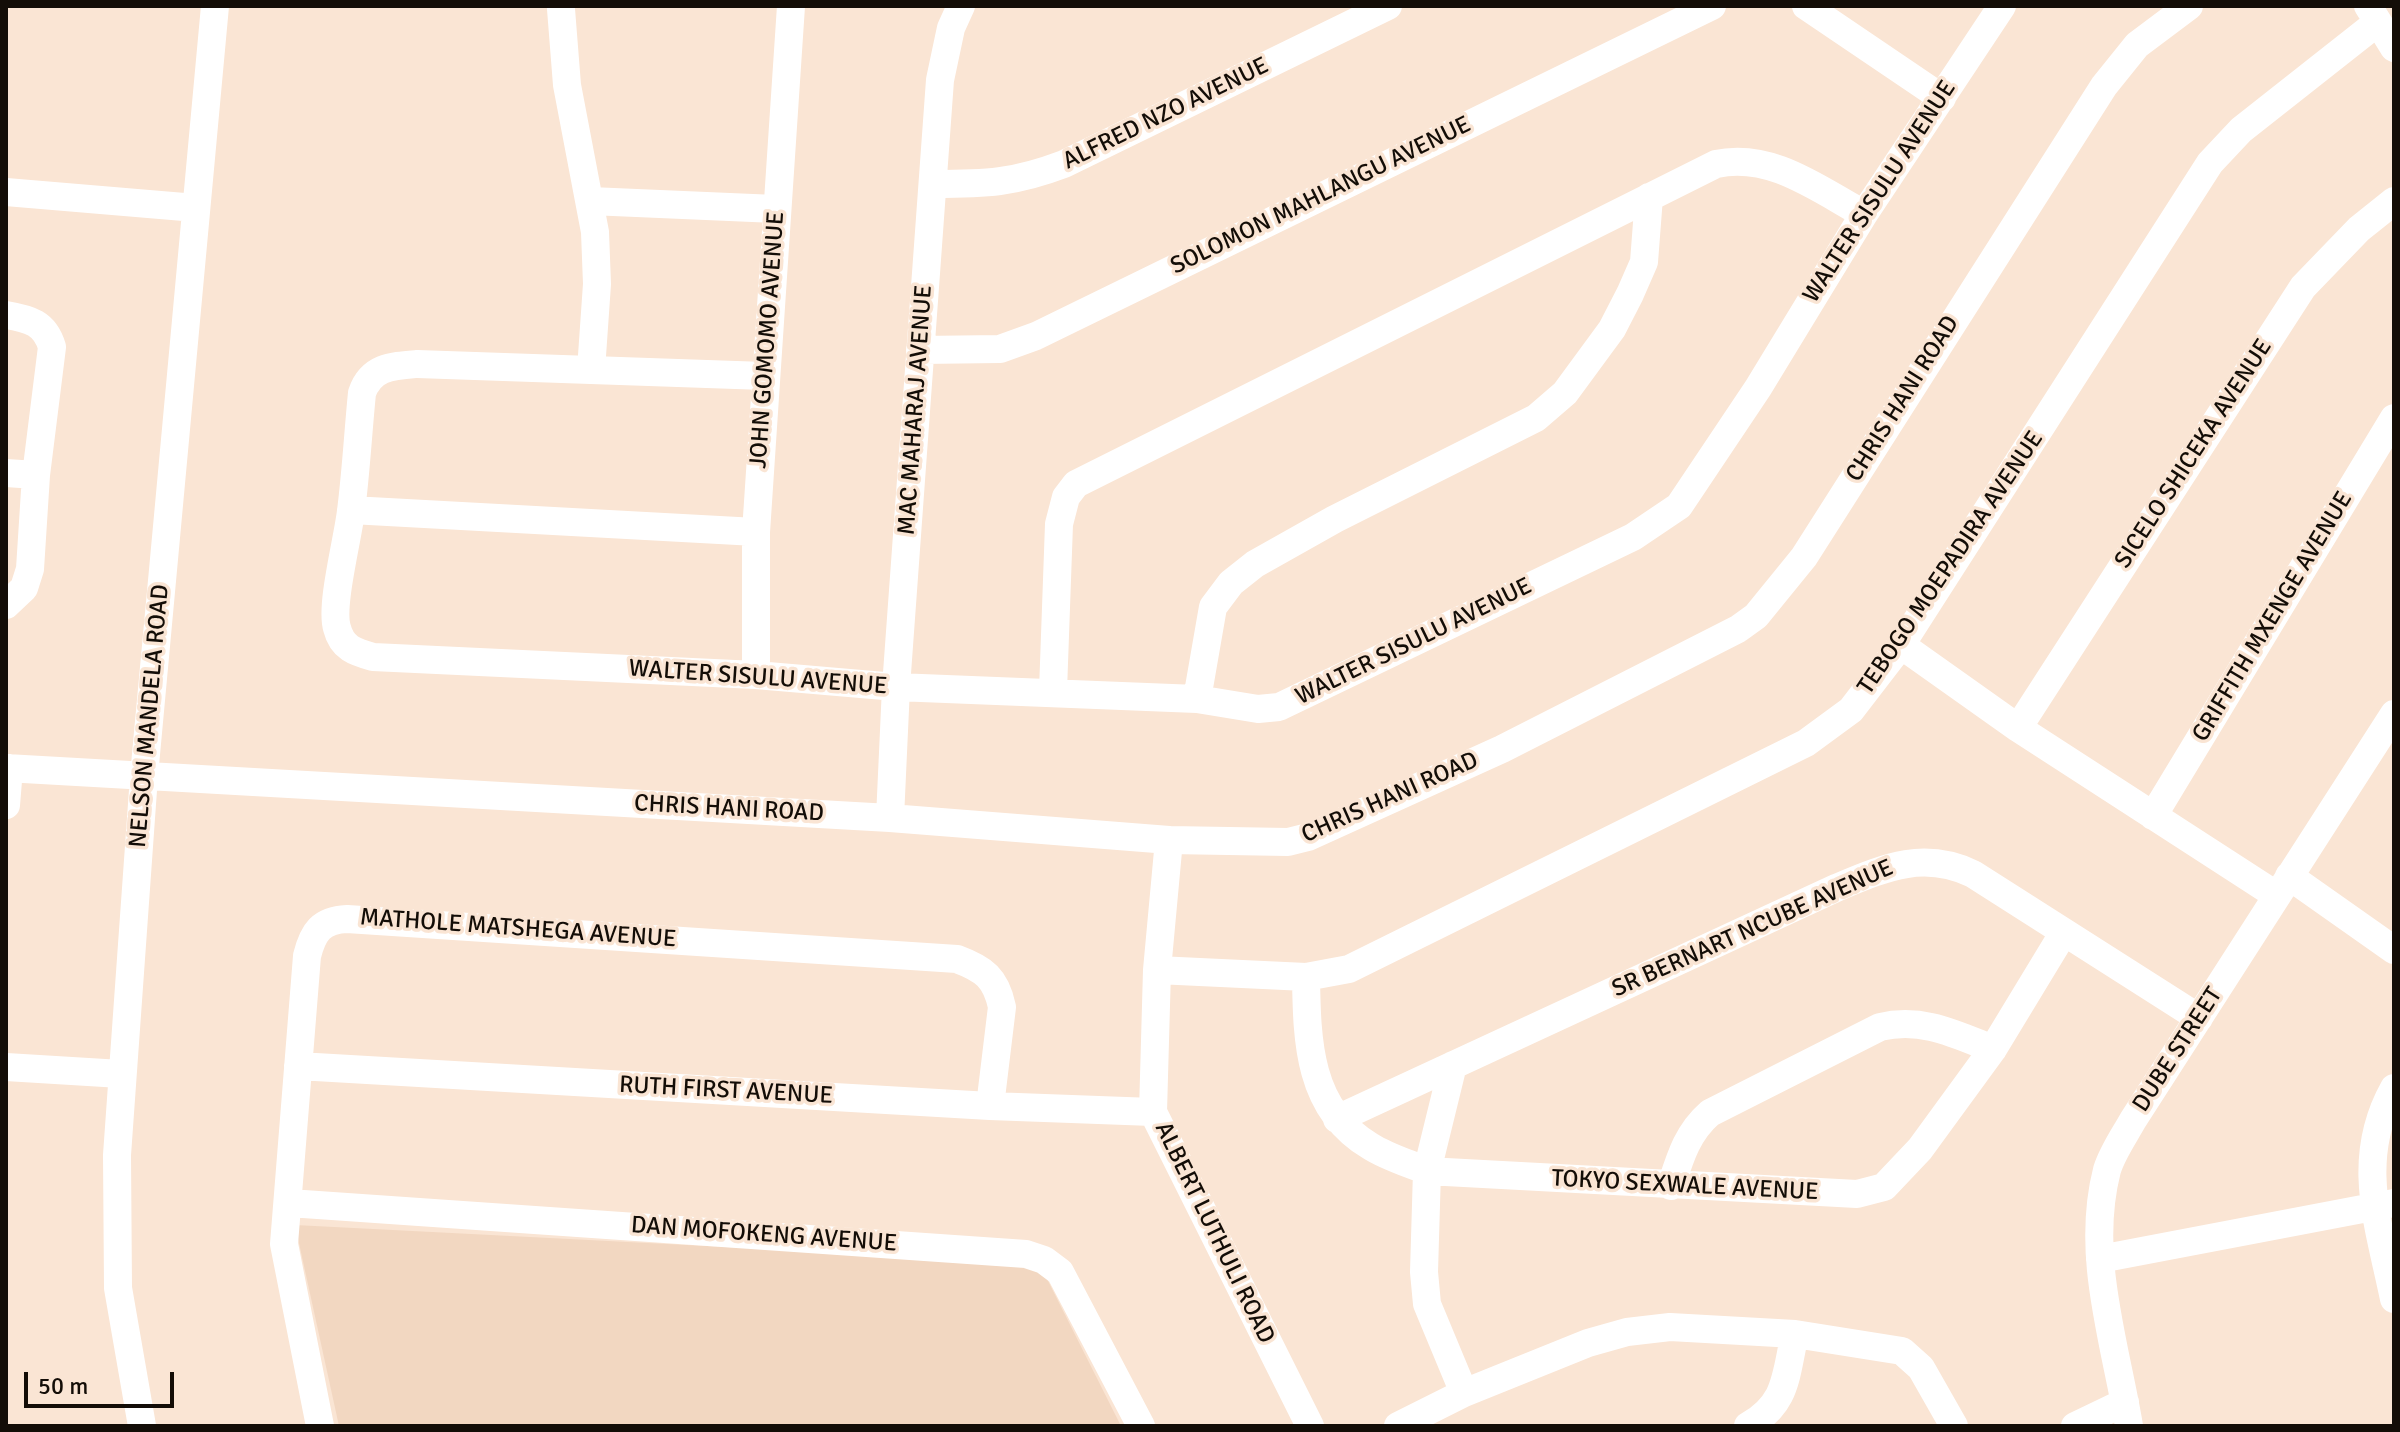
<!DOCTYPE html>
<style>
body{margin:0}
#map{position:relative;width:2400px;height:1432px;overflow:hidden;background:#fae5d4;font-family:Signika,sans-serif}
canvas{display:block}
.frame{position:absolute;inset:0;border:8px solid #130d07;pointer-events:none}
.scale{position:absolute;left:24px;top:1372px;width:150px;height:36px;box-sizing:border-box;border:4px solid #130d07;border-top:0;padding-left:10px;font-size:24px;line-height:28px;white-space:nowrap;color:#130d07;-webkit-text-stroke:6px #fae5d4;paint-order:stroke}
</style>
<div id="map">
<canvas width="2400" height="1432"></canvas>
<div class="frame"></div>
<div class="scale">50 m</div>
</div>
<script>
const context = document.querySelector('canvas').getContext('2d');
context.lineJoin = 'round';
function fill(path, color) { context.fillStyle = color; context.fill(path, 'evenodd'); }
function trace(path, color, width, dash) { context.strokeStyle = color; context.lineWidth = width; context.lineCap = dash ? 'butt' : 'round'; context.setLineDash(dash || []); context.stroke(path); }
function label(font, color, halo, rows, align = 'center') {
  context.font = font + ' Signika,sans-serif'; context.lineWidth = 7; context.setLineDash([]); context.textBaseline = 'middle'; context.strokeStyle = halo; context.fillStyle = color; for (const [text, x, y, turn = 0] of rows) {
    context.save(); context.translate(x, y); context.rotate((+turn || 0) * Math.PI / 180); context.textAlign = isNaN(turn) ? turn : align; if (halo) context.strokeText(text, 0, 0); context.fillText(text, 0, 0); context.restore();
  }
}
fill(new Path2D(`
 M295 1225 1039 1263 1121 1426H339Z`), '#f2d7c1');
trace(new Path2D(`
 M1806 6 1942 98
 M2368 6 2394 48
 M561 9 567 85 595 232 597 284 591 370
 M933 184C986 184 1014 183 1064 164L1388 6
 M6 192 196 208
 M590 201 776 209
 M6 315C30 319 45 323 52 347L36 475 30 569 24 588 6 605
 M920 350 1000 349 1036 336 1712 6
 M765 376 417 364C391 366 371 367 362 393 358 433 356 472 351 511 348 538 330 606 337 628 342 648 355 652 373 657L756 675 896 687 1197 699 1258 709 1279 707 1633 537 1679 506 1758 388 1864 214 2002 6
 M6 473 36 475
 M351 510 756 532
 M1901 645 2018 728 2276 895
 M756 675V532L791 6
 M1053 691 1059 524 1066 497 1076 484 1716 164C1771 152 1818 189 1864 214
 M1197 699 1213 607 1231 583 1255 564 1335 519 1536 418 1565 393 1612 329 1630 294 1644 262 1649 197
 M2018 728 2303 287 2359 229 2394 201
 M6 768 890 818 1169 840 1288 842 1308 837 1502 749 1738 629 1756 616 1804 557 2104 86 2137 45 2189 6
 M6 805 9 768
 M2153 816 2394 418
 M890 818 896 687 940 80 951 28 961 6
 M1169 840 1157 970 1153 1112 1310 1426
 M2289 876 2394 950
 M1157 970 1306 977 1349 969 1806 743 1851 710 1901 645 2210 163 2241 130 2378 22
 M1306 977C1307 1041 1308 1109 1370 1146 1387 1157 1408 1163 1427 1171L1857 1194 1884 1187 1920 1149 1993 1049 2064 932
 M1453 1065 1427 1171 1424 1272 1427 1304 1464 1393
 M298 1066 990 1106 1153 1112
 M6 1067 121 1074
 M2394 1088C2354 1159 2379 1225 2394 1299
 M1337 1119 1836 888C1884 868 1923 850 1973 874L2199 1018
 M1671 1186C1680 1158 1687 1133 1710 1113L1880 1027C1922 1017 1955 1034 1993 1049
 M289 1203 1026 1254 1044 1260 1060 1272 1141 1426
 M2100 1259 2394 1203
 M142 1426 118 1288 117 1155 144 776 215 6
 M320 1426 284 1244 307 956C313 932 321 920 347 919L957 959C984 969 996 978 1002 1007L990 1106
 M1398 1426 1464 1393 1588 1343 1627 1332 1670 1327 1795 1334 1902 1351 1921 1368 1954 1426
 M1748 1426C1788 1403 1785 1376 1795 1334
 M2075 1426 2125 1402
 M2129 1426C2115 1342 2085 1255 2107 1170 2112 1153 2124 1136 2133 1120L2394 714`), '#fff', 28);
label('24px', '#130d07', '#fae5d4', [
 ["ALFRED NZO AVENUE",1166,114,-26],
 ["WALTER SISULU AVENUE",1880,192,-57],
 ["SOLOMON MAHLANGU AVENUE",1321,196,-26],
 ["JOHN GOMOMO AVENUE",768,340,-86],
 ["CHRIS HANI ROAD",1903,399,-58],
 ["MAC MAHARAJ AVENUE",916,410,-86],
 ["SICELO SHICEKA AVENUE",2194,454,-57],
 ["TEBOGO MOEPADIRA AVENUE",1951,563,-56],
 ["GRIFFITH MXENGE AVENUE",2273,617,-59],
 ["WALTER SISULU AVENUE",1414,642,-26],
 ["WALTER SISULU AVENUE",758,678,4],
 ["NELSON MANDELA ROAD",150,716,-85],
 ["CHRIS HANI ROAD",1390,798,-24],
 ["CHRIS HANI ROAD",729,809,3],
 ["MATHOLE MATSHEGA AVENUE",518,929,4],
 ["SR BERNART NCUBE AVENUE",1753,929,-24],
 ["DUBE STREET",2178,1050,-57],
 ["RUTH FIRST AVENUE",726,1091,3],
 ["TOKYO SEXWALE AVENUE",1685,1186,3],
 ["ALBERT LUTHULI ROAD",1214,1233,64],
 ["DAN MOFOKENG AVENUE",764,1235,4]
]);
</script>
